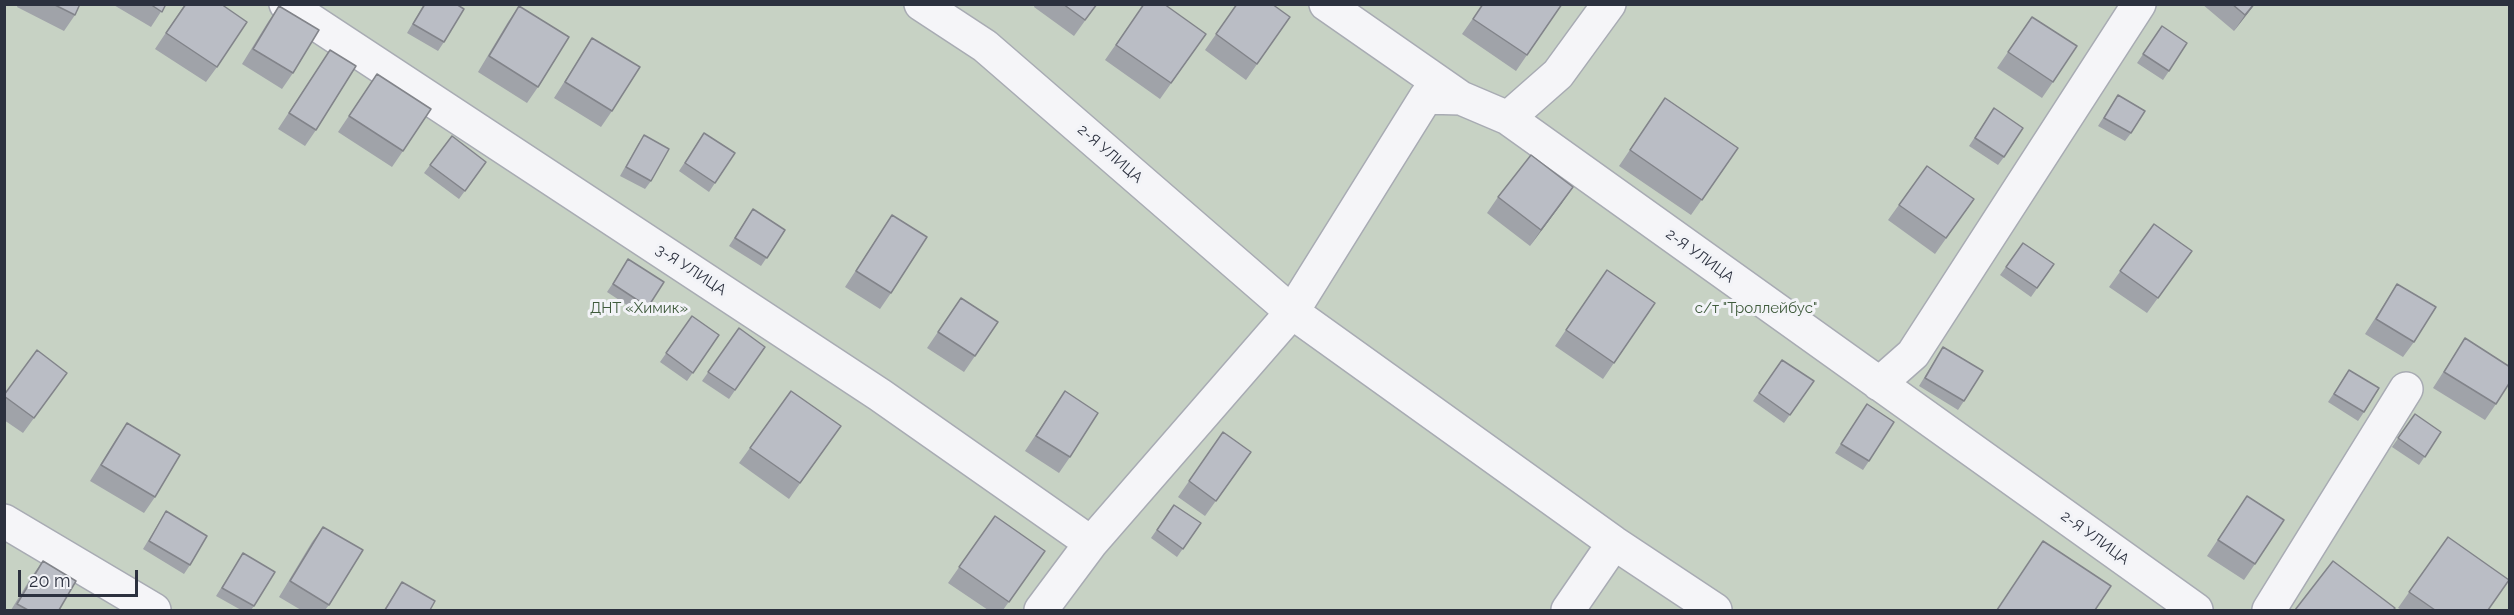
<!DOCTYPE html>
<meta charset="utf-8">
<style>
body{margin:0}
#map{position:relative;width:2514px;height:615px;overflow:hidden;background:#e2e4e9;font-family:Raleway,sans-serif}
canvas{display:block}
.frame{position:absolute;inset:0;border:6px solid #2c313f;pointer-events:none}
.scale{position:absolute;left:18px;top:570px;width:120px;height:27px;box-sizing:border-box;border:3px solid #2c313f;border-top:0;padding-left:8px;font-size:18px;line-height:21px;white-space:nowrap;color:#2c313f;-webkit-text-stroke:4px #f2f3f7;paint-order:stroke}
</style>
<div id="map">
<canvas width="2514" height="615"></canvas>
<div class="frame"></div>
<div class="scale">20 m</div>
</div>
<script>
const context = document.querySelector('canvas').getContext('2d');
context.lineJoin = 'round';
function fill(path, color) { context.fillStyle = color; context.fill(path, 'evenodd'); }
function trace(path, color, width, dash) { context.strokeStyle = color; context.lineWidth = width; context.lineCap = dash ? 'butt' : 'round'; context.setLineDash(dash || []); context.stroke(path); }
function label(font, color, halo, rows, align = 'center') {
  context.font = font + ' Raleway,sans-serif'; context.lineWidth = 6; context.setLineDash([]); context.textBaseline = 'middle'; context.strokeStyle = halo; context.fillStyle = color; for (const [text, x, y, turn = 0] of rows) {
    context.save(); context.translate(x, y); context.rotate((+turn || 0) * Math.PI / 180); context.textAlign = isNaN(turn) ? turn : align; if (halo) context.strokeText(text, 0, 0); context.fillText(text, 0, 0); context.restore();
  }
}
fill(new Path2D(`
 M4 5H2509V610H5Z`), '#c7d2c4');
const minor = new Path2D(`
 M286 4 880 395 1091 543
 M921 4 985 46 1292 312 1614 543 1715 610
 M1326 4 1461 98
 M1508 118 1558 74 1609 4
 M1879 384 1913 354 2139 4
 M4 521 154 610
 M1041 610 1091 543 1292 312 1426 97 1461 98 1508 118 2196 610
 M1568 610 1614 543
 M2269 610 2406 389`);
trace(minor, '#a8abb3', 36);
trace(minor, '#f5f5f8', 33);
fill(new Path2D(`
 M18 4H80L75 15 64 31 17 7Z
 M112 4H166L151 27Z
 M185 4 217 67 206 82 155 49Z
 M424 4H456L444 42 438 51 407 33Z
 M1035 4H1097L1074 36 1034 7Z
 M1144 4 1206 34 1160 99 1105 60Z
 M1237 4 1290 17 1246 80 1205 50Z
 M1483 4H1562L1516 71 1462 34Z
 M2202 4H2255L2234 31Z
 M279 6 293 73 282 89 242 64 268 22Z
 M519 6 538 87 527 103 478 72 508 22Z
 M2032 17 2053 82 2042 98 1997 68Z
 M2162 26 2169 71 2163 80 2137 63Z
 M592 38 612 111 601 127 554 98 582 54Z
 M330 50 316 130 305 146 278 129Z
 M377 74 403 151 392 167 338 132Z
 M2118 95 2131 133 2125 141 2098 126Z
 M1665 98 1738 148 1691 215 1619 166Z
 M1994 108 2004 157 1998 165 1969 146Z
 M704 133 735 153 709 192 679 171Z
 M644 135 651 181 645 189 620 176 638 144Z
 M452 136 486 162 459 199 424 173Z
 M1927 166 1974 199 1935 254 1888 220Z
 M1498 197 1562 203 1530 246 1487 213Z
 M753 209 785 230 761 266 729 246Z
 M892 215 891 293 880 309 845 287Z
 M2154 224 2192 251 2147 313 2109 287Z
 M2023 243 2054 264 2031 297 2000 275Z
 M623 268 648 307 642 315 607 292Z
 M1607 270 1655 303 1603 379 1555 346Z
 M2397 284 2414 342 2403 357 2365 334Z
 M961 298 975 356 964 372 927 348Z
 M692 316 719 335 687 381 660 362Z
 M739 328 765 347 729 399 702 381Z
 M2465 338 2496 404 2485 420 2433 388Z
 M1943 347 1964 401 1958 410 1919 386Z
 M1782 360 1814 381 1784 423 1753 401Z
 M2349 370 2364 412 2358 421 2328 402Z
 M67 373 23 433 4 420V395Z
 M791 391 841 426 789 499 739 463Z
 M1065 391 1070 457 1059 473 1025 451Z
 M1867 404 1869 461 1863 470 1835 453Z
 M2415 414 2441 432 2419 465 2392 447Z
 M127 423 155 497 144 513 90 481 116 439Z
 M1223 432 1251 452 1205 516 1178 497Z
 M2247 496 2255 564 2244 580 2207 556Z
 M1174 505 1201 523 1177 557 1151 538Z
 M166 511 190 565 184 574 143 549Z
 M995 516 1045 551 1003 610H988L948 583Z
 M323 527 329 605 325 610H301L279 597 312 542Z
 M2448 537 2488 610H2402L2398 608Z
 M243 553 254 606 251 610H241L216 596Z
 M43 561 59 610H11L32 576Z
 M402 582 430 610H384Z`), '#a0a3a9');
fill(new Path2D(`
 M2254 4H2255L2234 31 2245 15Z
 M1573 187 1562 203 1530 246 1541 230Z`), '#82848a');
const building = new Path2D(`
 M53 4H80L75 15Z
 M150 4H166L162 12Z
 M186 4H221L247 22 217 67 166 33Z
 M425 4H456L464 9 444 42 413 24Z
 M1063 4H1097L1085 20Z
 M1144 4H1164L1206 34 1171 83 1116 45Z
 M1237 4H1272L1290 17 1257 64 1216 34Z
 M1483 4H1562L1527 55 1473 19Z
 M2232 4H2254L2245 15Z
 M279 6 319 30 293 73 253 49Z
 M519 6 569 37 538 87 489 56Z
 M2032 17 2077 46 2053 82 2008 52Z
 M2162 26 2187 43 2169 71 2143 54Z
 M592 38 640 67 612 111 565 82Z
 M330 50 356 66 316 130 289 113Z
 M377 74 431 109 403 151 349 116Z
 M2118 95 2145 111 2131 133 2104 118Z
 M1665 98 1738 148 1702 200 1630 150Z
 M1994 108 2023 128 2004 157 1975 138Z
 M704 133 735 153 715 183 685 163Z
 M644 135 669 149 651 181 626 167Z
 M452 136 486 162 465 191 430 165Z
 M1531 155 1573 187 1541 230 1498 197Z
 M1927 166 1974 199 1946 238 1899 205Z
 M753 209 785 230 767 258 735 238Z
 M892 215 927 237 891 293 856 271Z
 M2154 224 2192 251 2158 298 2120 271Z
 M2023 243 2054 264 2037 288 2006 267Z
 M628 259 664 282 648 307 613 284Z
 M1607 270 1655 303 1614 363 1566 330Z
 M2397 284 2436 307 2414 342 2376 319Z
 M961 298 998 322 975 356 938 332Z
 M692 316 719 335 693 373 666 353Z
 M739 328 765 347 735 390 708 372Z
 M2465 338 2510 367V382L2496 404 2444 372Z
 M1943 347 1983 371 1964 401 1925 378Z
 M37 350 67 373 34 418 4 396V395Z
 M1782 360 1814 381 1790 415 1759 393Z
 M2349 370 2379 388 2364 412 2334 394Z
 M791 391 841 426 800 483 750 448Z
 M1065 391 1098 413 1070 457 1036 436Z
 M1867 404 1894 422 1869 461 1841 444Z
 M2415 414 2441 432 2425 457 2398 438Z
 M127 423 180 455 155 497 101 465Z
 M1223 432 1251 452 1216 501 1189 481Z
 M2247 496 2284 520 2255 564 2218 540Z
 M1174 505 1201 523 1183 549 1157 530Z
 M166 511 207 536 190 565 149 541Z
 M995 516 1045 551 1009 602 959 567Z
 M323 527 363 550 329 605 290 581Z
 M2448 537 2509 580 2488 610H2435L2409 592Z
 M2043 541 2111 586 2095 610H1997Z
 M243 553 275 572 254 606 222 588Z
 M43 561 76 581 59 610H28L17 604Z
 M2333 561 2395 608 2393 610H2295Z
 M402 582 435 601 430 610H385Z`);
fill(building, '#babdc5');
trace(building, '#82848a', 1.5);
label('15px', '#2c313f', '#f2f3f7', [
 ["2-Я УЛИЦА",1110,154,41],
 ["2-Я УЛИЦА",1700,256,36],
 ["3-Я УЛИЦА",691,270,33],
 ["2-Я УЛИЦА",2095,538,36]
]);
label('15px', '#3e5a3b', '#f2f3f7', [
 ["ДНТ «Химик»",639,308],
 ["с/т \"Троллейбус\"",1756,308]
]);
</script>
